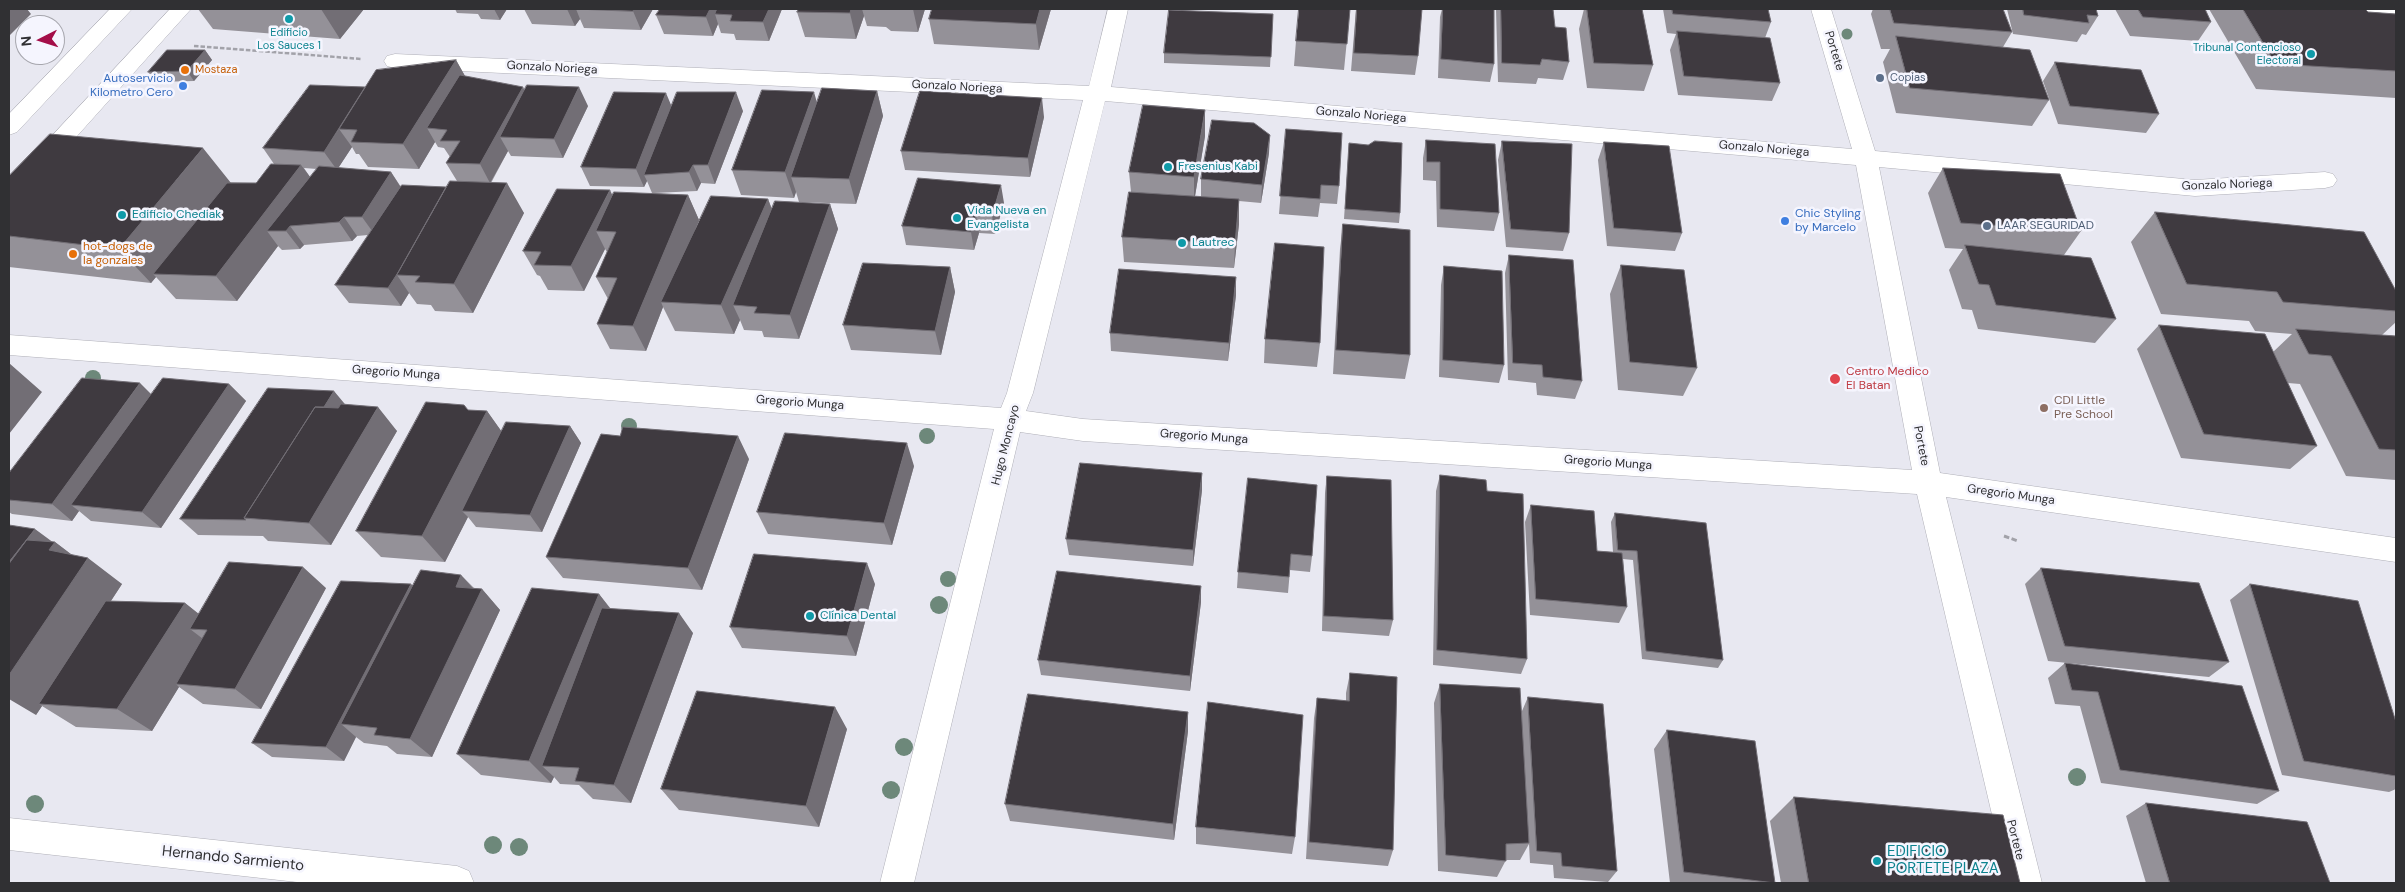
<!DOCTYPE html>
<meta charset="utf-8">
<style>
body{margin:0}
#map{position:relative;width:2405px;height:892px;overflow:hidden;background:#e8e8f1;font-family:"DM Sans",sans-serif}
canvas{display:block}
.frame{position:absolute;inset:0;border:10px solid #303033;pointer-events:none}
.north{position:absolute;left:15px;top:15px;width:50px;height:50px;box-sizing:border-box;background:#f5f5fe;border:1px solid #a6a6ad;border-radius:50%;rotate:265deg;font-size:14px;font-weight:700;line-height:20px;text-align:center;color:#303033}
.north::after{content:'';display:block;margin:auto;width:18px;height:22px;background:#a40e49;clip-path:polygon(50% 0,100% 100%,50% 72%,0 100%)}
</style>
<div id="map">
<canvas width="2405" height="892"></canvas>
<div class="frame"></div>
<div class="north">N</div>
</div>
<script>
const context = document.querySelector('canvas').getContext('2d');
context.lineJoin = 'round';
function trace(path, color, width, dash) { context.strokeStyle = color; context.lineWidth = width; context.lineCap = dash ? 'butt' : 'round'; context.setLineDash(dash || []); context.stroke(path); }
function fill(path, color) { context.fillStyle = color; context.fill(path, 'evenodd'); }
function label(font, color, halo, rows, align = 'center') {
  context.font = font + ' "DM Sans",sans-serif'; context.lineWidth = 5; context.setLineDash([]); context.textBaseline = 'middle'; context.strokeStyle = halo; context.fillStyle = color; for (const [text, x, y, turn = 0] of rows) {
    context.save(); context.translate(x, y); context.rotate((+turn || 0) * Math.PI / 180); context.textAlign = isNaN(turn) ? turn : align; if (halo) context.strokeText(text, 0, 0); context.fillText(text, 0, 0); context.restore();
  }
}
const minor = new Path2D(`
 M1108 9H1128L1111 87 1852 149 1811 9H1831L1875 151 2195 180 2325 172 2333 174 2337 180 2333 186 2325 188 2195 196 1879 167 1940 473 2396 538V562L1946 497 2042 883H2008L1917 494 1083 441 1020 432 914 883H880L994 429 9 355V335L1001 408 1007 393 1083 100 395 68 387 66 384 61 387 56 395 54 1089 86ZM1105 101 1856 165 1912 470 1083 419 1026 411 1033 393Z
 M2359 9H2396V21L2362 14Z
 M9 818 457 866 469 871 474 883H306L9 850Z`);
const secondary = new Path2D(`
 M110 9H132L17 132 9 135V114Z
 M170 9H191L17 203 9 205V182Z`);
trace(minor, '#afafb7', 1);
trace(secondary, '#afafb7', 1);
trace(new Path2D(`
 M194 46 362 59`), '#a2a2a9', 2.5, [4.5, 2]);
trace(new Path2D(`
 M2004 536 2018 541`), '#a2a2a9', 3, [5.5, 2.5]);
fill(minor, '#fff');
fill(secondary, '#fff');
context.fillStyle = '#6d887a';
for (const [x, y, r] of [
 [1847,34,5.5],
 [93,378,8],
 [629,426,8],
 [927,436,8],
 [948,579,8],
 [939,605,9],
 [904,747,9],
 [2077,777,9],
 [891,790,9],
 [35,804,9],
 [493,845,9],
 [519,847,9]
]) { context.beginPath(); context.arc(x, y, r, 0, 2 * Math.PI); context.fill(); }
fill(new Path2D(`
 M198 9H364L340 39 213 29Z
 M455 9H507L500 20 481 19 478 14 457 13Z
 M524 9H653L641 30 584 28 580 19 575 26 532 24Z
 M660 9H782L769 41 736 40 734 34 721 33 718 24 713 36 664 34 656 15Z
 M799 9H925L918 32 891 31 886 27 867 26 864 16 856 39 805 37 797 12Z
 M932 9H1051L1039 50 934 44 929 19Z
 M1350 9 1344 70 1294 66 1296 41Z
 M1356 9H1422L1418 56 1415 75 1351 71Z
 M1442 9H1494V64L1490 82 1438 78 1440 17Z
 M1496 9H1553L1555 27 1569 62 1563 80 1538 78 1536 84 1498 82Z
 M1584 9H1642L1653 65 1644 91 1587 88 1579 29Z
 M1663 9H1768L1771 22 1765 38 1780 83 1772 101 1678 95 1670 50 1676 34 1667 33Z
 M1873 9H2003L2012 32 2003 47 2049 100 2032 126 1896 113 1883 62 1890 49H1881L1871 14Z
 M2007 9H2096L2098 16 2086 35 2082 34 2077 42 2013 34Z
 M2115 9H2205L2211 22 2198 41 2130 36Z
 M2209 9H2365L2368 12 2396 14V98L2256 89Z
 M1273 14 1270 67 1164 63V53Z
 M205 50 212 60 194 81 156 82 148 72Z
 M456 60 465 76 588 106 563 158 511 156 508 151 491 183 524 213 473 313 435 311 431 305 417 304 409 293 401 306 349 303 335 285 368 235 357 236 352 241 304 245 300 249 282 250 278 246 237 301 176 299 156 277 151 283 9 267V176L256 183 274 164 263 148 365 87ZM435 142 438 147 444 148 450 157 446 163 457 181 446 187H401L391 172 338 168 352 147 356 154H359L368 167 419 169ZM304 168 317 169 310 177Z
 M2055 62 2159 114 2146 133 2058 124 2043 81Z
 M877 91 883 116 856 204 799 202 796 192 794 198 741 195 732 170 817 102Z
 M671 106 743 111 715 184 701 183 697 191 654 193 688 195 699 220 695 230 768 199 772 209 830 204 838 229 799 339 764 337 762 331 744 330 740 320 734 334 675 331 663 307 646 351 610 349 597 324 608 299 596 277 607 252 605 249 584 291 548 290 540 276 537 275 523 251 613 195 652 193 647 181 644 187 590 186 581 167Z
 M1044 117 1030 177 905 170 901 151Z
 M1286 129 1339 186 1337 204 1320 203 1318 217 1279 214Z
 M1205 136 1195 196 1201 197V179L1269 153 1261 203 1239 201V224L1234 268 1124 262 1122 237 1131 192 1129 172Z
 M1426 140 1499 213 1494 231 1437 227 1436 181 1423 180V158Z
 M1502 141 1569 233 1563 251 1506 247 1498 160Z
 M1604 142 1682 233 1675 251 1607 246 1598 160Z
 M1349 143 1400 213 1399 223 1344 219Z
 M1943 168 2081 231 2064 255 2116 319 2095 343 1978 329 1972 310 1962 309 1949 270 1963 249 1945 248 1928 193Z
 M1004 203 995 234 979 233 974 250 906 245 902 226Z
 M2155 212 2396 291V322L2382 335 2396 336V480L2346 476 2300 384 2288 383 2317 446 2290 469 2181 458 2137 349 2159 325 2273 352 2292 334 2255 331 2249 321 2161 314 2131 242Z
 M1343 224 1410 355 1405 379 1333 374 1340 249Z
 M1509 255 1582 381 1575 399 1537 395 1536 383 1508 380 1505 273Z
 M1621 265 1697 368 1683 396 1618 390 1610 294Z
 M1444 266 1504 365 1499 383 1439 377 1441 285Z
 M950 267 955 292 941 355 851 350 843 325Z
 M1236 295 1228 361 1111 351 1110 333Z
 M1265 339 1320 343 1317 367 1264 363Z
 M229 384 246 401 161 528 91 521 79 511 72 521 12 514 9 512V473L151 394Z
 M345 404 397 431 331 545 268 541 263 536 198 535 180 519Z
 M468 410 487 411 501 431 570 426 581 443 542 532 476 527 468 517 445 562 381 557 356 531Z
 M749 459 702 590 563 578 546 557Z
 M914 466 892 545 768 534 757 512Z
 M1440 475 1487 491 1527 659 1521 674 1433 665 1436 491Z
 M1327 476 1393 620 1389 636 1322 631 1325 493Z
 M1248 478 1312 556 1310 572 1290 570 1288 593 1237 588 1238 572Z
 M1202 490 1193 566 1069 555 1066 539Z
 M1531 505 1597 551 1613 552 1611 522 1615 513 1723 660 1718 668 1642 659 1633 560 1623 559 1627 607 1619 623 1530 615 1525 522Z
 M52 542H55L72 555 122 584 111 601 185 603 199 614 326 588 261 709 203 704 179 687 152 731 76 727 42 706 36 715Z
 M2041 568 2229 662 2209 677 2048 661 2025 584Z
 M461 575 474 588 482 589 500 610 432 757 397 754 387 746 364 743 356 737 344 761 272 757 252 743 412 586Z
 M875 584 856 656 742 648 730 627Z
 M2250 584 2396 722V789L2389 792 2282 775 2230 600Z
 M599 594 611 609 693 633 631 803 593 799 579 785 560 784 554 777 551 783 481 775 457 754Z
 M1201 602 1190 691 1041 675 1038 660Z
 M2065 663 2279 791 2257 804 2101 783 2080 706 2055 704 2048 678Z
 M1350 673 1393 850 1388 866 1306 859 1314 718 1317 698 1346 701V693Z
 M1440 684 1522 711 1528 697 1617 871 1608 882 1554 878 1553 865 1530 863 1529 844 1520 860H1506L1497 877 1438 871 1434 703Z
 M1188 712V731L1174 840 1010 821 1005 804Z
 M847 729 819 827 679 810 661 789Z
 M1667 730 1775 883H1670L1654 749Z
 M1794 797 2020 883H1781L1770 821Z
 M2146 803 2330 883H2146L2126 816Z
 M1196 827 1295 837 1292 854 1196 844Z`), '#949198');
fill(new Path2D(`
 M9 9H27L31 14 9 36Z
 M321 9H364L340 39Z
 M494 9H507L500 20Z
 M567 9H586H576L580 19 575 26Z
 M634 9H653L641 30 633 11Z
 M710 9H725L715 14 718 24 713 36 706 17Z
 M769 9H782L769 41 763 22Z
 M851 9H862L864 16 856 39 850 13Z
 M913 9H925L918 32Z
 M1040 9H1051L1039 50 1036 24Z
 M205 50 212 60 194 81 187 71Z
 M456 60 470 85 427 128 435 142 419 169 403 144Z
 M523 87 532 105 500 137 508 151 490 183 480 164Z
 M579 87 588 106 563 158 554 139Z
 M877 91 883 116 856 204 849 179Z
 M736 92 743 111 715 184 708 165Z
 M814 92 821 117 791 177 796 192 794 198 785 172Z
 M666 93 674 112 644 175 647 181 644 187 636 169Z
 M1042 98 1044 117 1030 177 1028 158Z
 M1205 110V136L1194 202V177Z
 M339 129 352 147 337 170 324 152Z
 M1270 135 1269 153 1261 203 1262 185Z
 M203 148 231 183 153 274 156 277 151 283 119 249Z
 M301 165 320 190 290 226 304 245 300 249 286 231H267L278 246 237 301 216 276Z
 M693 165 701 183 697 191 689 172Z
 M391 172 403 191 375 235 362 217Z
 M507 183 524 213 473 313 454 284Z
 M1001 185 1004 203 995 234 992 216Z
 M452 187 397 275 409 293 401 306 388 288Z
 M610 190 622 216 596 231 605 249 584 291 571 266Z
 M688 195 699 220 665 302H661L663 307 646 351 633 326Z
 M768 199 779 229 733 305 740 320 734 334 721 305Z
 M1239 199V224L1234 268 1235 244Z
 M830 204 838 229 799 339 790 315Z
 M976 215 979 233 974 250 971 232Z
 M344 217 357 236 352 241 339 222Z
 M950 267 955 292 941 355 935 331Z
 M1236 277V295L1228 361 1229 343Z
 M9 363 42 392 9 434Z
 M140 383 158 401 71 505 79 511 72 521 52 504Z
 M229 384 246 401 161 528 142 512Z
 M334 391 349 409 251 519Z
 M378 407 397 431 331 545 309 523Z
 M487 411 507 439 462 511 468 517 445 562 422 536Z
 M570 426 581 443 542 532 530 515Z
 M738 436 749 459 702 590 688 568Z
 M907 443 914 466 892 545 884 523Z
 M1202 473V490L1193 566V550Z
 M35 529 54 543 55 542 84 564 88 558 122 584 43 704H39L42 706 36 715 9 699V562Z
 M867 563 875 584 856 656 847 636Z
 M303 567 326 588 261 709 235 689Z
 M461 575 479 595 482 589 500 610 432 757 410 739 456 587Z
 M411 584 426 600 341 724 356 737 344 761 326 747Z
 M1201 586V602L1190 691V676Z
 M599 594 618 619 542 766 554 777 551 783 529 761Z
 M185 603 216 628 207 630 190 629 207 642 176 684 179 687 152 731 117 709Z
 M679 613 693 633 631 803 614 785Z
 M835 707 847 729 819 827 806 806Z
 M1188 712V731L1174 840 1173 824Z`), '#726e75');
const building = new Path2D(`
 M576 9H634L633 11Z
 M660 9H710L706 17 656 15Z
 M717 9H769L763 22 730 21 732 15 715 14Z
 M799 9H851L850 13 797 12Z
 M932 9H1040L1036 24 929 19Z
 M1299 9H1350L1347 44 1296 41Z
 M1357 9H1422L1418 56 1354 53Z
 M1443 9H1494V64L1441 59Z
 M1501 9H1553L1555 27 1566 28 1569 62 1542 59 1540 65 1502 63Z
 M1587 9H1642L1653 65 1594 63Z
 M1672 9H1768L1771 22 1673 14Z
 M1890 9H2003L2012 32 1894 23Z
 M2023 9H2096L2098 16 2087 15 2089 23 2024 15Z
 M2138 9H2205L2211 22 2143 17Z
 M2243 9H2365L2368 12 2396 14V71L2276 64Z
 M1169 10 1273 14 1271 57 1164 53Z
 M1677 31 1770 38 1780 83 1684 76Z
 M1896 36 2030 50 2049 100 1910 88Z
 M167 50H205L187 71 148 72Z
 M456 60 403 144 351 142 357 130 339 129 376 70Z
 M2055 62 2141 70 2159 114 2070 106Z
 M460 75 523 87 480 164 446 163 460 141H440L447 130 427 128Z
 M310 85 365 87 324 152 263 148Z
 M527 85 579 87 554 139 500 137Z
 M822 88 877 91 849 179 791 177Z
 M762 90 814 92 785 172 732 170Z
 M920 91 1042 98 1028 158 901 151Z
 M614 92 666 93 636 169 581 167Z
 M677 92H736L708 165H693L689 172 644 175Z
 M1143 105 1205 110 1194 177 1129 172Z
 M1212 120 1254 123 1270 135 1262 185 1201 179Z
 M1286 129 1342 133 1339 186 1321 185 1320 199 1280 196Z
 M50 134 203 148 119 249 9 236V176Z
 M1426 140 1495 144 1499 213 1440 209V162H1427Z
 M1375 141 1402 143 1400 213 1345 209 1349 143 1368 145Z
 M1502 141 1572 144 1569 233 1511 229Z
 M1604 142 1669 146 1682 233 1614 228Z
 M271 164 301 165 216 276 153 274 227 183H256Z
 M319 166 391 172 362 217H344L339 222 290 226 286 231H267Z
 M1943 168 2060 174 2081 231 1961 223Z
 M918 178 1001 185 992 216 976 215 971 232 902 226Z
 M450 181 507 183 454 284 415 282 420 276 397 275Z
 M402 185 446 187 399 271 388 288 335 285Z
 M557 189 610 190 571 266 534 265 541 252 523 251Z
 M614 192 688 195 633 326 597 324 617 278 596 277 616 232 596 231Z
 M1129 192 1239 199 1235 244 1122 237Z
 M711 196 768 199 721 305 661 302Z
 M775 201 830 204 790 315 754 313 757 307 733 305Z
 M2155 212 2364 232 2396 291V311L2283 302 2277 292 2187 284Z
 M1343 224 1410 230V355L1336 350Z
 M1275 243 1324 247 1320 343 1265 339Z
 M1965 245 2091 258 2116 319 1996 305 1989 285 1979 284Z
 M1509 255 1573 260 1582 381 1543 377 1542 365 1513 363Z
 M863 263 950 267 935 331 843 325Z
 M1621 265 1684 270 1697 368 1630 362Z
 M1444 266 1502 271 1504 365 1443 360Z
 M1119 269 1236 277 1229 343 1110 333Z
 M2159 325 2265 334 2317 446 2204 434Z
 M2296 329 2396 336V450L2379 449 2331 356 2309 354Z
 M82 378 140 383 52 504 9 500V473Z
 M163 378 229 384 142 512 71 505Z
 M268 388 334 391 324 407H315L244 518 246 520 180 519Z
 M426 402 464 405 468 410 487 411 422 536 356 531Z
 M341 404 378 407 309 523 244 518 315 407 338 408Z
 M506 422 570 426 530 515 462 511Z
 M623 427 738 436 688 568 546 557 601 434 620 436Z
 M785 433 907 443 884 523 757 512Z
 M1080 463 1202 473 1193 550 1066 539Z
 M1440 475 1486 480 1487 491 1523 494 1527 659 1437 650Z
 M1327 476 1391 480 1393 620 1324 616Z
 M1248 478 1317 485 1312 556 1291 554 1289 577 1238 572Z
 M1531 505 1594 511 1597 551 1622 553 1627 607 1536 599Z
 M1615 513 1706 523 1723 660 1646 651 1637 551 1618 550Z
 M9 525 35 529 9 562Z
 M27 540 55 542 49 550 88 558 9 675V564Z
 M754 554 867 563 847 636 730 627Z
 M229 562 303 567 235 689 176 684 207 630 190 629Z
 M2041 568 2199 583 2229 662 2065 646Z
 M421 570 461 575 456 587 482 589 410 739 374 735 377 728 341 724Z
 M1057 571 1201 586 1190 676 1038 660Z
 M341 581 411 584 326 747 252 743Z
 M2250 584 2358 601 2396 722V776L2304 761Z
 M532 588 599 594 529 761 457 754Z
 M106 601 185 603 117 709 39 704Z
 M602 608 679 613 614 785 575 781 579 768 542 766Z
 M2065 663 2242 686 2279 791 2120 770 2098 692 2072 690Z
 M1350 673 1397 677 1393 850 1309 842 1317 698 1349 701Z
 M1440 684 1520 688 1529 843 1506 844V861L1446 855Z
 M697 691 835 707 806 806 661 789Z
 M1028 694 1188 712 1173 824 1005 804Z
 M1528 697 1603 704 1617 871 1562 866 1561 853 1537 851Z
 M1208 702 1303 715 1295 837 1196 827Z
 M1667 730 1755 741 1775 883 1684 872Z
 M1794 797 2003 815 2020 883H1809Z
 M2146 803 2307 822 2330 883H2170Z`);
fill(building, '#3f3a40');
trace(building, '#726e75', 1);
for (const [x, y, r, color] of [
 [289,19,5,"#0f9aa8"],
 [2311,54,5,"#0f9aa8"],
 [185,70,5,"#e8710a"],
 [1880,78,5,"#5c6f8a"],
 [183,86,5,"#3f7fe0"],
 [1168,167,5,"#0f9aa8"],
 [122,215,5,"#0f9aa8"],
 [957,218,5,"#0f9aa8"],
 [1785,221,5,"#3f7fe0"],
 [1987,226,5,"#5c6f8a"],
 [1182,243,5,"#0f9aa8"],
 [73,254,5,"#e8710a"],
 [1835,379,6,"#e0444e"],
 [2044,408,5,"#8d6e63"],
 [810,616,5,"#0f9aa8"],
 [1877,861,5,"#0f9aa8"]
]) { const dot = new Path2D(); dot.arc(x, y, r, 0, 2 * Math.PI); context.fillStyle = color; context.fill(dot); trace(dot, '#f5f5fe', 2); }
label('11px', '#0d838f', '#f5f5fe', [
 ["Edificio",289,33],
 ["Los Sauces 1",289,46],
 ["Tribunal Contencioso",2301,48,"right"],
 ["Electoral",2301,61,"right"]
]);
label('11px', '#c56008', '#f5f5fe', [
 ["Mostaza",195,70]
], 'left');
label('11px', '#4e5e75', '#f5f5fe', [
 ["Copias",1890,78]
], 'left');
label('12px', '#303033', '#f5f5fe', [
 ["Portete",1834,51,73],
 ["Gonzalo Noriega",552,68,3],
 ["Gonzalo Noriega",957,87,3],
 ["Gonzalo Noriega",1361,115,5],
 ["Gonzalo Noriega",1764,149,5],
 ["Gonzalo Noriega",2227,185,-2],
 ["Gregorio Munga",396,373,4],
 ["Gregorio Munga",800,403,4],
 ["Gregorio Munga",1204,437,4],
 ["Hugo Moncayo",1006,445,-76],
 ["Portete",1921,446,79],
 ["Gregorio Munga",1608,463,4],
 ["Gregorio Munga",2011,495,8],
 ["Portete",2015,840,76]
]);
label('12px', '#366cbe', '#f5f5fe', [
 ["Autoservicio",173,79],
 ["Kilometro Cero",173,93],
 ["Chic Styling",1795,214,"left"],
 ["by Marcelo",1795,228,"left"]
], 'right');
label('12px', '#0d838f', '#f5f5fe', [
 ["Fresenius Kabi",1178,167],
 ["Vida Nueva en",967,211],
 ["Evangelista",967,225],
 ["Edificio Chediak",132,215],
 ["Lautrec",1192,243],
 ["Clínica Dental",820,616]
], 'left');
label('12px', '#4e5e75', '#f5f5fe', [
 ["LAAR SEGURIDAD",1997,226]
], 'left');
label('12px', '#c56008', '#f5f5fe', [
 ["hot-dogs de",83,247],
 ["la gonzales",83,261]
], 'left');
label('12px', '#be3a42', '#f5f5fe', [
 ["Centro Medico",1846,372],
 ["El Batan",1846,386]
], 'left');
label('12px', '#785e54', '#f5f5fe', [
 ["CDI Little",2054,401],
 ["Pre School",2054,415]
], 'left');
label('15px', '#0d838f', '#f5f5fe', [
 ["EDIFICIO",1887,852],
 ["PORTETE PLAZA",1887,869]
], 'left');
label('15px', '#303033', '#f5f5fe', [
 ["Hernando Sarmiento",233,859,6]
]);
</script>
